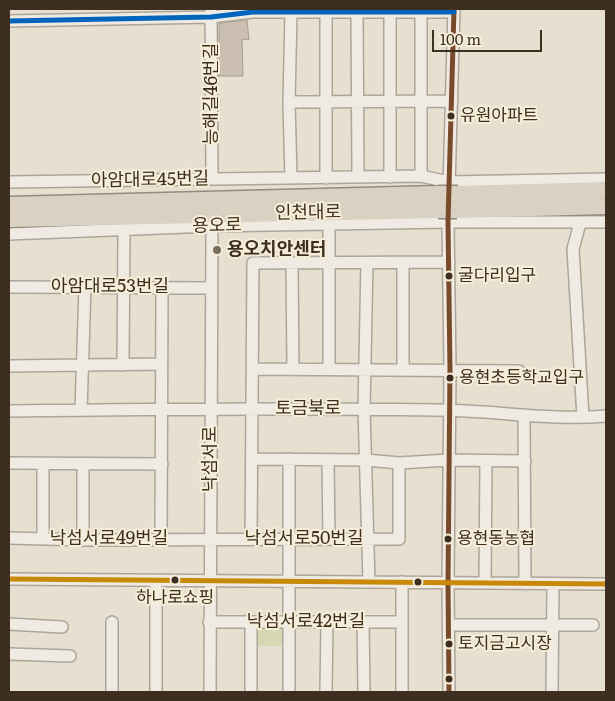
<!DOCTYPE html>
<meta charset="utf-8">
<style>
body{margin:0}
#map{position:relative;width:615px;height:701px;overflow:hidden;background:#e7e0d1;font-family:Literata,serif}
canvas{display:block}
.frame{position:absolute;inset:0;border:10px solid #3d2e20;pointer-events:none}
.scale{position:absolute;left:432px;top:30px;width:110px;height:22px;box-sizing:border-box;border:2px solid #3d2e20;border-top:0;padding-left:6px;font-size:15px;line-height:18px;white-space:nowrap;color:#3d2e20;-webkit-text-stroke:4px #f7eed8;paint-order:stroke}
</style>
<div id="map">
<canvas width="615" height="701"></canvas>
<div class="frame"></div>
<div class="scale">100 m</div>
</div>
<script>
const context = document.querySelector('canvas').getContext('2d');
context.lineJoin = 'round';
function fill(path, color) { context.fillStyle = color; context.fill(path, 'evenodd'); }
function trace(path, color, width, dash) { context.strokeStyle = color; context.lineWidth = width; context.lineCap = dash ? 'butt' : 'round'; context.setLineDash(dash || []); context.stroke(path); }
function label(font, color, halo, rows, align = 'center') {
  context.font = font + ' Literata,"Noto Sans KR",serif'; context.lineWidth = 4; context.setLineDash([]); context.textBaseline = 'middle'; context.strokeStyle = halo; context.fillStyle = color; for (const [text, x, y, turn = 0] of rows) {
    context.save(); context.translate(x, y); context.rotate((+turn || 0) * Math.PI / 180); context.textAlign = isNaN(turn) ? turn : align; if (halo) context.strokeText(text, 0, 0); context.fillText(text, 0, 0); context.restore();
  }
}
fill(new Path2D(`
 M288 623V646H252V624Z`), '#d6d7b3');
const building = new Path2D(`
 M247 20 249 40 242 39 243 76H219V24Z`);
fill(building, '#cbbfb2');
trace(building, '#a89c90', 1);
const minor = new Path2D(`
 M211 9 212 179
 M357 12 358 177
 M421 12V176
 M9 21 211 17 253 12H454
 M289 102 452 101
 M390 177V12
 M291 178 289 102 291 12
 M326 178V12
 M9 182 421 176 449 182 606 179
 M580 223 573 249 583 417
 M9 234 212 226 448 222H606
 M292 263 293 369
 M367 263 364 409 369 582
 M403 263V370
 M9 287 212 288
 M123 365 124 229
 M9 366 161 364
 M253 369 519 371
 M329 369V224
 M81 410 85 287
 M9 411C151 409 294 408 436 410 493 410 550 421 606 416
 M524 415 525 584
 M252 459 366 460 399 463 449 460 525 461
 M328 460 329 539
 M9 463 162 464
 M83 464V540
 M9 538 83 540 399 539V463
 M43 539V463
 M161 539 162 288
 M251 539 253 263 449 262
 M9 579 606 584
 M402 582V692
 M485 583 486 461
 M209 622H402
 M251 622V692
 M363 622 364 692
 M9 624 62 627
 M449 625H593
 M9 654 70 656
 M112 692V622
 M156 692V580
 M210 692 212 226
 M289 692V459
 M326 692 327 622
 M449 692 448 583 450 370 448 222 454 9
 M552 692 553 584`);
const highway = new Path2D(`
 M458 194 606 190
 M9 205 438 194
 M457 210 606 206
 M9 219 438 210`);
trace(minor, '#ada599', 14);
trace(highway, '#928b80', 19);
trace(minor, '#efebe3', 11);
trace(highway, '#dad1c2', 16);
const highwayBridge = new Path2D(`
 M438 194H458
 M438 210H457`);
trace(highwayBridge, '#928b80', 19, []);
trace(highwayBridge, '#dad1c2', 16);
trace(new Path2D(`
 M449 692 448 583 450 370 448 222 454 9`), '#7a4b2a', 5);
trace(new Path2D(`
 M9 579 606 584`), '#c88808', 5);
trace(new Path2D(`
 M9 21 211 17 253 12H454`), '#0065bd', 5);
for (const [x, y, r, color] of [
 [451,116,4.5,"#3d2e20"],
 [217,250,5,"#786c5e"],
 [449,276,4.5,"#3d2e20"],
 [450,378,4.5,"#3d2e20"],
 [448,539,4.5,"#3d2e20"],
 [175,580,4.5,"#3d2e20"],
 [418,582,4.5,"#3d2e20"],
 [449,644,4.5,"#3d2e20"],
 [449,679,4.5,"#3d2e20"]
]) { const dot = new Path2D(); dot.arc(x, y, r, 0, 2 * Math.PI); context.fillStyle = color; context.fill(dot); trace(dot, '#f7eed8', 2); }
label('17px', '#3d2e20', '#f7eed8', [
 ["유원아파트",460,116],
 ["굴다리입구",458,276],
 ["용현초등학교입구",459,378],
 ["용현동농협",457,539],
 ["하나로쇼핑",175,598,"center"],
 ["토지금고시장",458,644]
], 'left');
label('18px', '#3d2e20', '#f7eed8', [
 ["능해길46번길",212,94,-90],
 ["아암대로45번길",150,180,-1],
 ["인천대로",308,213,-1],
 ["용오로",217,226,-1],
 ["아암대로53번길",110,287],
 ["토금북로",308,409],
 ["낙섬서로",211,459,-90],
 ["낙섬서로49번길",109,539],
 ["낙섬서로50번길",304,539],
 ["낙섬서로42번길",306,622]
]);
label('bold 18px', '#3d2e20', '#f7eed8', [
 ["용오치안센터",227,250]
], 'left');
</script>
